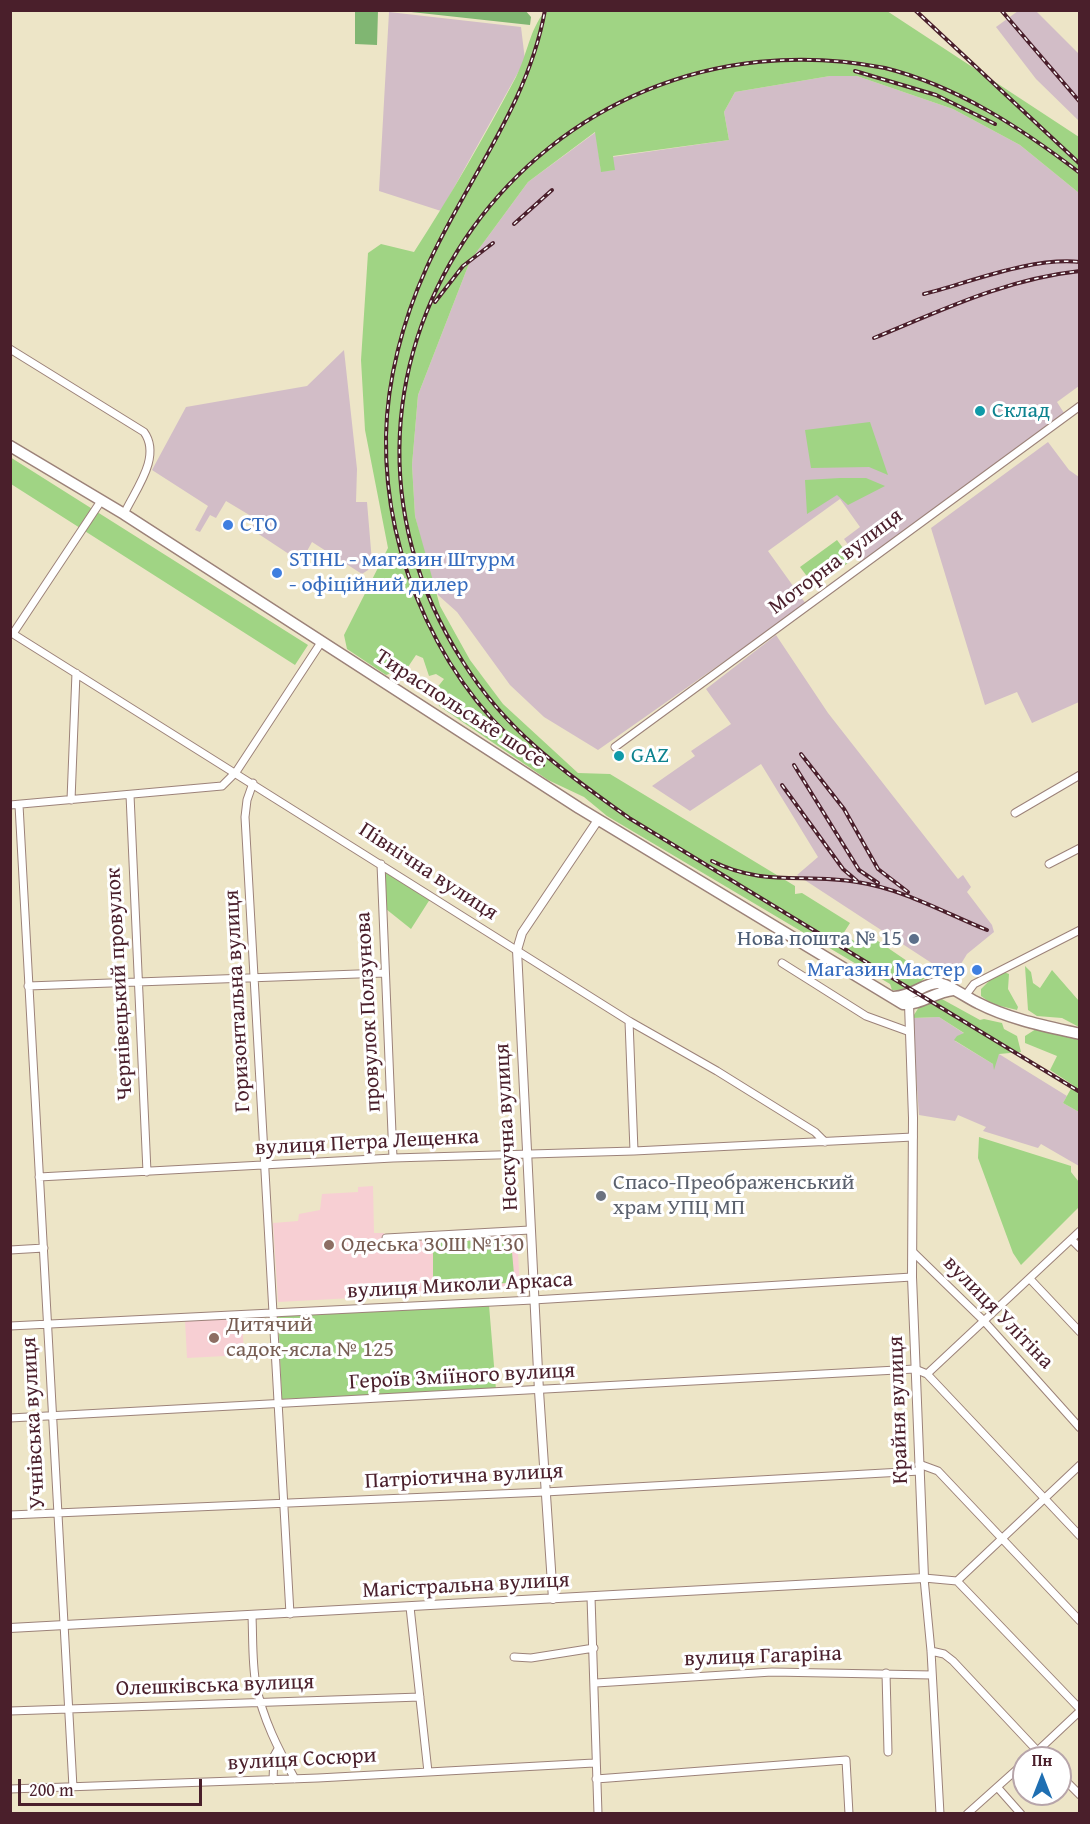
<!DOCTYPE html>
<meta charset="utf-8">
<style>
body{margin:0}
#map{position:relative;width:1090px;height:1824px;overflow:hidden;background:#ede5c7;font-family:"Gentium Book Plus",serif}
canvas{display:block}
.frame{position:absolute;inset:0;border:12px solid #4a1f2b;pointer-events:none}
.north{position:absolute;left:1012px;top:1746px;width:60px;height:60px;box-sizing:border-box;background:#fff;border:2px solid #b7a5aa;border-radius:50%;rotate:0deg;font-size:16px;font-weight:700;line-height:24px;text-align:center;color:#4a1f2b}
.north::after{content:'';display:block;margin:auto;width:21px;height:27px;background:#1f6fb2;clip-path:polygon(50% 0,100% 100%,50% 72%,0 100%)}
.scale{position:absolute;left:18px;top:1779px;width:184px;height:27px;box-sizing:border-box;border:3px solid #4a1f2b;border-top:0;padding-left:8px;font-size:18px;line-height:21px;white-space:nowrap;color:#4a1f2b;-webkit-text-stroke:4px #fff;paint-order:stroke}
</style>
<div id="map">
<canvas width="1090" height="1824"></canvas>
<div class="frame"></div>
<div class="north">Пн</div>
<div class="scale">200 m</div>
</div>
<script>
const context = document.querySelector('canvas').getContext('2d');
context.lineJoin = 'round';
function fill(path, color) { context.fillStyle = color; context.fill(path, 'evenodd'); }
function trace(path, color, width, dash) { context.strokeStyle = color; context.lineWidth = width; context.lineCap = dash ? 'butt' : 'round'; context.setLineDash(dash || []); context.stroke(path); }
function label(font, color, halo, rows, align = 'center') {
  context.font = font + ' "Gentium Book Plus",serif'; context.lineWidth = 6; context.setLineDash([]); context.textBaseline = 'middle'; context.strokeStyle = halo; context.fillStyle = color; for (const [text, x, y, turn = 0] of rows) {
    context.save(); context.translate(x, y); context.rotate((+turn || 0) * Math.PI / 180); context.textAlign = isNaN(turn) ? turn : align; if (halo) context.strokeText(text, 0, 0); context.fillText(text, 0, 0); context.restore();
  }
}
fill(new Path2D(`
 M373 1186 374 1233H384L385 1250 415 1249V1241L517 1235 520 1289 278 1302 273 1223 298 1221 299 1214 320 1210 322 1194 358 1192V1187Z
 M242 1317 244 1355 187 1358 185 1320Z`), '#f7cfd3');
fill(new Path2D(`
 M1018 11H1036L1079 54V121L1036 79 996 27Z
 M389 12 521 27 525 60 441 211 379 191Z
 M830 76H857L953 109 1020 145 1079 193V386L1057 402 1064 413 862 564 844 539 860 527 840 499 768 551 806 604 598 750 544 717 510 685 457 612 438 595 429 572 415 516 412 465 418 395 470 261 528 182 596 132 601 171 614 170 612 157 729 140 724 112 735 92Z
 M344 350 357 469 356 502H367L372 562 368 570 362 574 312 542 301 562 251 529 256 519 226 501 216 518 210 515 200 532 195 530 208 506 152 470 186 407 307 386Z
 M1048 442 1069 470 1079 477V702L1032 723 1017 692 985 705 931 528Z
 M776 635 828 713 958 879 963 875 971 887 967 892 992 925 994 932 967 954 953 977 797 875 818 857 761 764 690 811 652 786 695 756 691 751 731 724 706 689Z
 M939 1017 965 1034 955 1041 993 1064 999 1054 1067 1096 1063 1103 1079 1112V1166L1041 1144 1038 1148 983 1131 986 1127 958 1115 955 1121 919 1115 912 1018Z`), '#d2bdc7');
fill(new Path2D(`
 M545 11H887L1079 137V193L1020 145 953 109 857 76H830L735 92 724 112 729 140 613 156 615 170 601 172 595 132 528 182 470 261 418 395 412 465 415 516 440 606 470 660 503 704 578 773 610 774 795 886V894L802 893 850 923 843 934 864 947 872 937 910 963 913 971 925 978 910 991 892 990 890 984 607 816 584 797 548 780 439 706 436 689 444 679 436 674 429 676 423 658 416 655 408 667 386 675 347 649 344 635 388 548 365 430 361 360 368 253 381 244 414 252C451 195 484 137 516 77 528 53 529 31 545 11Z
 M870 422 888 475 869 467 811 468 805 430Z
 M10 457 308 645 295 665 11 484Z
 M840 478H866L885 486 848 505 837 495 807 514 805 480Z
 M837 540 852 560 815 587 800 567Z
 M384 866 432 896 411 929 386 909Z
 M1025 966 1031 972 1033 983 1040 988 1052 970 1079 1001V1027L1062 1018 1037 1016 1028 1010Z
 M1004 972 1009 974 1008 989 1018 1007 1017 1010 992 1004 981 996V989L993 977Z
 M940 998 980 1020 984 1019 1002 1023 1004 1029 1017 1036 1021 1052 999 1054 994 1070 993 1064 954 1040 957 1036 964 1033 939 1017 912 1018 919 1007Z
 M1036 1029 1079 1040V1112L1063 1103 1073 1085 1050 1070 1057 1056 1025 1043V1036Z
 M979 1137 1071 1166V1172L1079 1182V1207L1021 1265 1013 1253 978 1158Z
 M508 1238 511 1241 514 1274 512 1280 507 1283 436 1287 433 1284V1243Z
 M489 1305 496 1390 282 1399 278 1316Z`), '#a0d484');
fill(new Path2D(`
 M525 10 531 17 530 25 402 11Z
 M355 11H378L377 45 355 44Z`), '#80b672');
const minor = new Path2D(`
 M10 349 144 432C162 457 135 490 124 514
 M10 632 629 1021 717 1071 815 1132 825 1142
 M14 632 101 501
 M615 747 1080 406
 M253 783 247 800 245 817 290 1614
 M130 795 147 1172
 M71 800 76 673
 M10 805 222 786 236 772 320 644
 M19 805 73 1787
 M1015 813 1080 775
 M381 864 393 1158
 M1049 864 1080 848
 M782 963 866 1016 910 1032
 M28 986 385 973
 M965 996 974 984 1080 930
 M629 1021 634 1151
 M39 1177 393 1158 634 1151 913 1137
 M386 1238 530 1230
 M1072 1240 1080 1248
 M10 1250 44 1248
 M913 1252 984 1321 1080 1428
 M1030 1279 1080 1332
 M10 1326 533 1300 912 1277
 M927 1374 1080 1536
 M10 1418 915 1369 927 1374 1080 1231
 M919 1464 938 1471 1080 1621
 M10 1515 545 1492 920 1471
 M957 1581 1080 1709
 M957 1581 1080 1465
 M591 1597 598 1814
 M410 1607 428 1772
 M252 1616C253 1639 252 1663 256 1685 263 1719 278 1749 295 1779
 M931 1651 944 1654 953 1661 1044 1758
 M514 1657 531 1658 594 1648
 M886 1673 888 1752
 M596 1683 772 1672 932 1675
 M10 1711 420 1697
 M1030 1758 1080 1711
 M1060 1775 1080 1795
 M596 1779 846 1760 849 1814
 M273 1780 274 1756 278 1749
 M998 1788 1021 1814
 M10 1789 318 1778 594 1763
 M940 1814 931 1651 924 1578 957 1581
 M967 1814 1024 1763`);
const tertiary = new Path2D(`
 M553 1599 539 1391 517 950 522 933 598 820
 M10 1628 924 1578 912 1277 913 1118 909 1004`);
const primary = new Path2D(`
 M10 446 124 514 579 808 903 1004C920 1005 935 992 953 990
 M894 997C913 996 923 984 937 983 945 982 969 999 978 1003 1009 1019 1045 1026 1080 1034`);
trace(minor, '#9c8279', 9);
trace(tertiary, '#9c8279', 10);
trace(primary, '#9c8279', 13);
trace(minor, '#fff', 7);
trace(tertiary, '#fff', 8);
trace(primary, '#fff', 10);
const rail = new Path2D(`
 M915 10 1080 164
 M1001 10 1080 102
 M855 71 936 95 995 124
 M1080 173C1021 128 957 86 885 68 540 0 272 364 463 662 507 732 563 771 629 818L1080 1092
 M514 224 552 190
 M924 294C971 282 1031 257 1080 262
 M435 302 463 266 493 243
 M874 338C942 310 1006 279 1080 271
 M801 754 844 809 878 869 908 892
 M543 765C443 691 384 560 386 436 387 380 403 320 426 269 465 182 528 106 545 10
 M794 765 859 870 878 883
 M782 785 843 869 857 881
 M712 861C763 887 804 873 857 882 903 889 945 913 987 930`);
trace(rail, '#4a1f2b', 4);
trace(rail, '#fff', 1.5, [4.5]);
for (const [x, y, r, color] of [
 [980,411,6,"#0f9aa8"],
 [228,525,6,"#3f7fe0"],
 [277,573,6,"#3f7fe0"],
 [619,756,6,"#0f9aa8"],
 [914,939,6,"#5c6f8a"],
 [977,970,6,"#3f7fe0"],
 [601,1196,6,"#6b7280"],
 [329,1245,6,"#8d6e63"],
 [214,1338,6,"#8d6e63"]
]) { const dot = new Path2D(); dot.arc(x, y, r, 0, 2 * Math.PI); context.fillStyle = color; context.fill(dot); trace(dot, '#fff', 2); }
label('22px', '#0d838f', '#fff', [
 ["Склад",992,411],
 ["GAZ",631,756]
], 'left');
label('22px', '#366cbe', '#fff', [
 ["СТО",240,525],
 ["STIHL - магазин Штурм",289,560],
 ["- офіційний дилер",289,585],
 ["Магазин Мастер",965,970,"right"]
], 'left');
label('22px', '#4a1f2b', '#fff', [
 ["Моторна вулиця",836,562,-37],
 ["Тираспольське шосе",460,709,33],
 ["Північна вулиця",428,872,33],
 ["Чернівецький провулок",120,984,-93],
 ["Горизонтальна вулиця",238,1001,-93],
 ["провулок Ползунова",369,1012,-93],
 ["Нескучна вулиця",507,1127,-93],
 ["вулиця Петра Лещенка",367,1143,-3],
 ["вулиця Миколи Аркаса",460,1286,-3],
 ["вулиця Улітіна",998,1313,46],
 ["Героїв Зміїного вулиця",462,1377,-3],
 ["Крайня вулиця",899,1410,-92],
 ["Учнівська вулиця",34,1423,-93],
 ["Патріотична вулиця",464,1477,-3],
 ["Магістральна вулиця",466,1586,-3],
 ["вулиця Гагаріна",763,1657,-2],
 ["Олешківська вулиця",215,1686,-2],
 ["вулиця Сосюри",302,1760,-3]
]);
label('22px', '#4e5e75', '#fff', [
 ["Нова пошта № 15",902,939]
], 'right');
label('22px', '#5b616d', '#fff', [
 ["Спасо-Преображенський",613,1183],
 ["храм УПЦ МП",613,1208]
], 'left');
label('22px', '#785e54', '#fff', [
 ["Одеська ЗОШ №130",341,1245],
 ["Дитячий",226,1325],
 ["садок-ясла № 125",226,1350]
], 'left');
</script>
